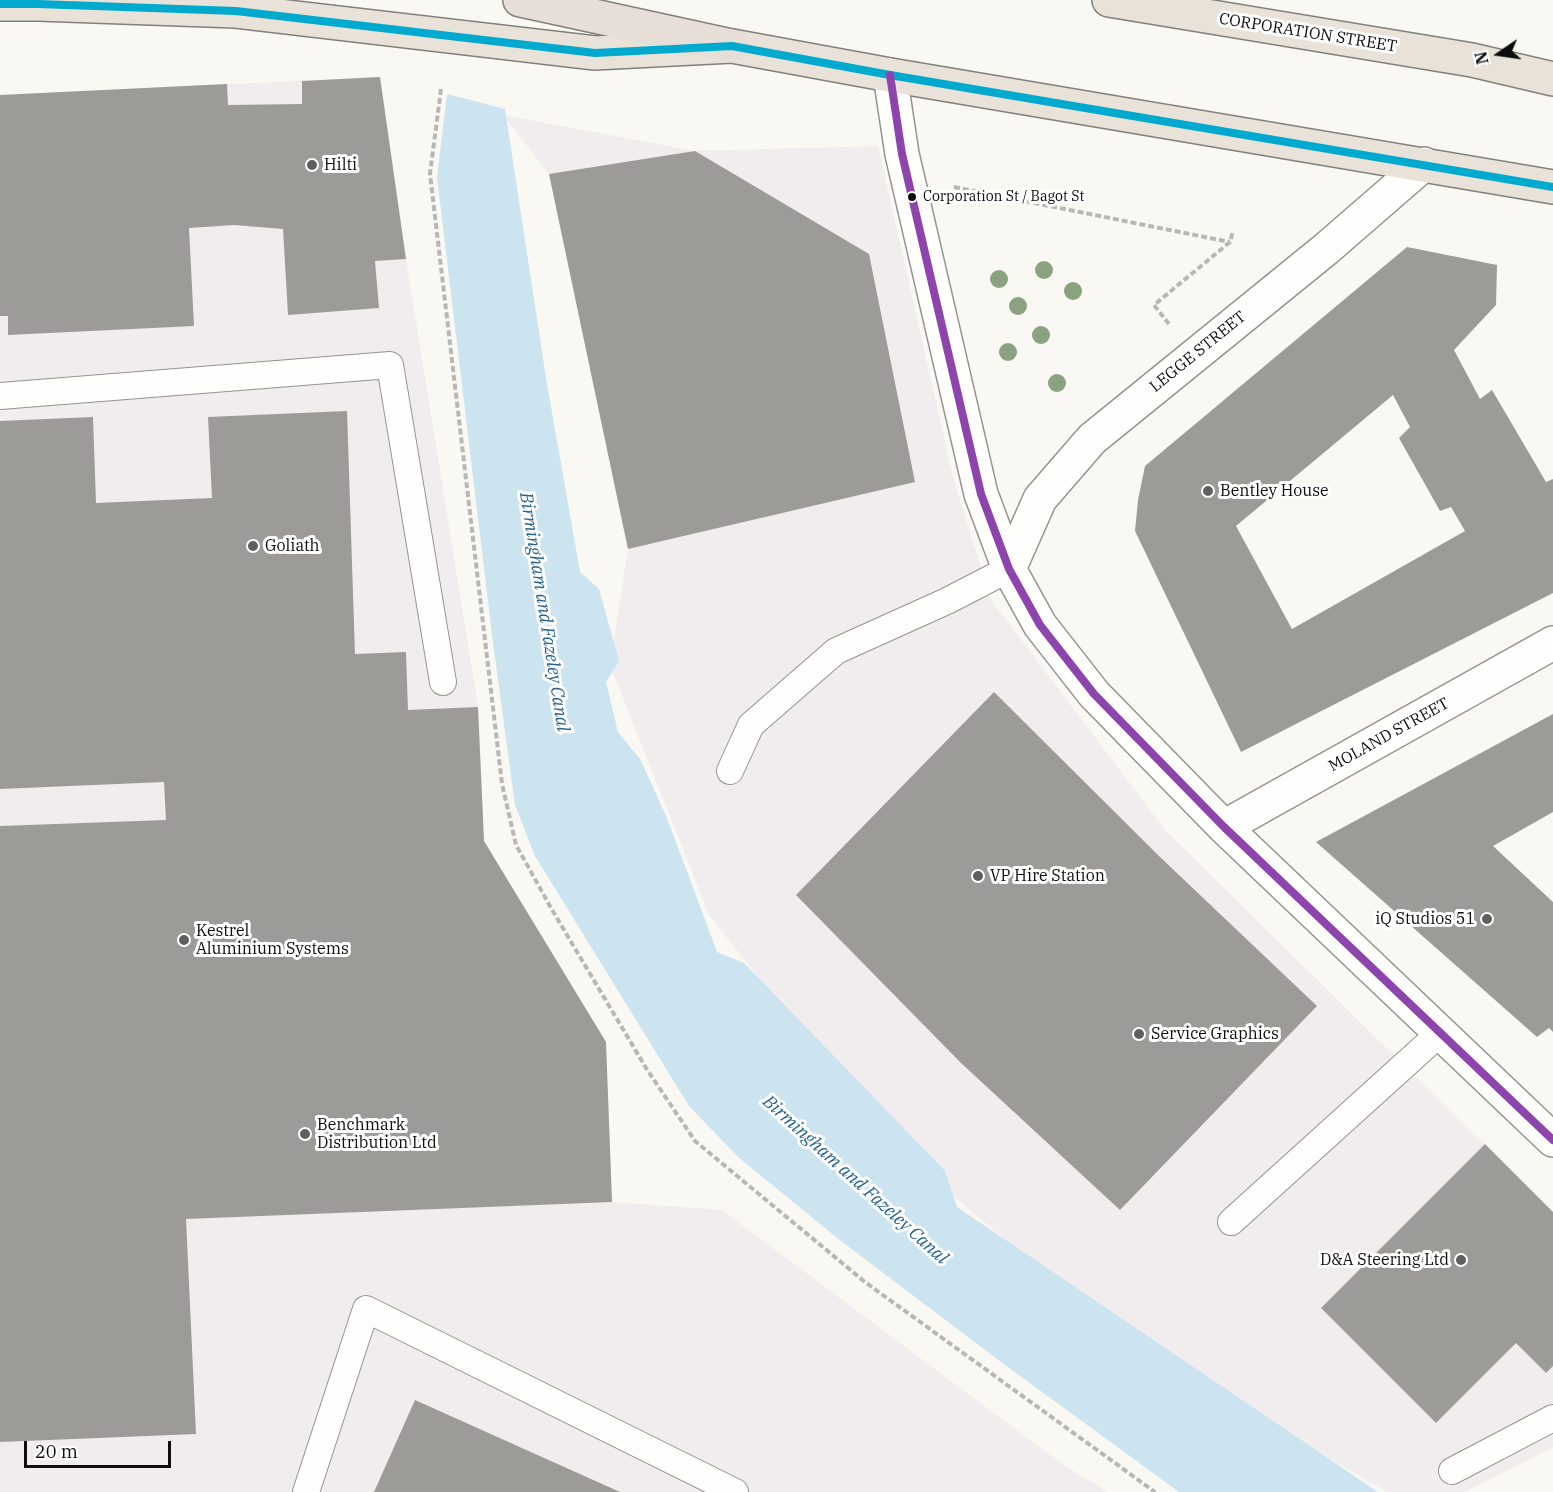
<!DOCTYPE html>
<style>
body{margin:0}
#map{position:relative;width:1553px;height:1492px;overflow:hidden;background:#faf8f2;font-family:"IBM Plex Serif",serif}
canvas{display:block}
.north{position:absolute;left:1469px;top:24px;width:60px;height:60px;-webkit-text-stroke:4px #fff;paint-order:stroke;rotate:257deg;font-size:16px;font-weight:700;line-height:24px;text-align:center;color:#0d0d0d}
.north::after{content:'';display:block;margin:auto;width:21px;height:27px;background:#0d0d0d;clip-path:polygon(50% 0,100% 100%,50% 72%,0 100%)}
.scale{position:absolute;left:24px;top:1441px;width:147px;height:27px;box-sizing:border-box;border:3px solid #0d0d0d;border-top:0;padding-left:8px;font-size:18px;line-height:21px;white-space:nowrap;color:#0d0d0d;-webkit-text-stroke:4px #fff;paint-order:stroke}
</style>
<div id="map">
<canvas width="1553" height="1492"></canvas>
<div class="north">N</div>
<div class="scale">20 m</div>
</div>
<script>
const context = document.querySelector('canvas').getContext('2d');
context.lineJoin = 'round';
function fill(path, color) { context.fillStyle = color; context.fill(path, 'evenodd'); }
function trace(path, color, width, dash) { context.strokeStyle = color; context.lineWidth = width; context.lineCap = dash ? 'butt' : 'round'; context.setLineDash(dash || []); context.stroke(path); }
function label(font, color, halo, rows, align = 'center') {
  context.font = font + ' "IBM Plex Serif",serif'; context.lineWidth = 6; context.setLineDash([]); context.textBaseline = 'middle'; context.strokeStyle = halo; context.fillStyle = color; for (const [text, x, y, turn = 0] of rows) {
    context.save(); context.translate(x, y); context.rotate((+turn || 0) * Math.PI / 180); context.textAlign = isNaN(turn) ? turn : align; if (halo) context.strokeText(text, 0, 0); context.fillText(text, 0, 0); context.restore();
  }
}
fill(new Path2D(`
 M380 77 406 259 478 707 484 841 606 1042 612 1202 722 1210 1062 1464 1108 1492H0V95Z
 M503 115 695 151 878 146 953 477 991 600 1166 831 1553 1212V1447L1465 1492H1388L1367 1481 1103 1322 885 1138 709 915 610 665 628 549 549 174Z`), '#f1ecee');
fill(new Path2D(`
 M447 94 505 109 546 378 580 572 599 589 619 661 606 682 618 732 640 759 667 818 717 952 744 963 945 1171 957 1207 1378 1492H1179L1001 1362 841 1241 738 1157 689 1106 535 856 515 805 493 643 437 177Z`), '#cce3f0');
fill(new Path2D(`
 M380 77 406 259 375 261 379 308 288 315 283 229 234 225 189 228 194 326 8 335V316H0V95L227 84 228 105 302 104V81Z
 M695 151 869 254 915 482 628 549 549 174Z
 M1407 247 1497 265 1496 305 1454 350 1480 399 1492 390 1546 482 1553 479V593L1241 752 1135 531 1138 500 1145 466ZM1393 395 1410 427 1399 438 1440 511 1451 507 1465 531 1292 629 1236 526Z
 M347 411 355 654 406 652 408 710 478 707 484 841 606 1042 612 1202 186 1219 196 1434 0 1442V826L166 820 164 782 0 789V421L93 417 96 503 212 498 208 417Z
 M994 692 1160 857 1317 1006 1120 1210 961 1063 796 895Z
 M1553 714V812L1493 846 1553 902V1032L1549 1028 1537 1037 1316 842Z
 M1485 1144 1553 1212V1366L1546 1373 1516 1343 1436 1423 1321 1308Z
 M415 1400 620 1492H374Z`), '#9d9b97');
const service = new Path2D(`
 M0 396 390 365 443 682
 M730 771 751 725 836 651 947 601 1009 569
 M1231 1222 1440 1033
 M1452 1471 1553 1418
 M306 1492 366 1309 735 1492`);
const minor = new Path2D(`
 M890 75 902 154 981 494 1009 569 1040 625 1094 694 1224 827 1553 1140
 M1009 569 1040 499 1092 439 1326 249 1424 164
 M1224 827 1553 643`);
const trunk = new Path2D(`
 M1109 0 1472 60 1553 79
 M0 4H38L236 11 595 53 732 46 890 75 1553 187`);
const motorway = new Path2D(`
 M520 0 732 46`);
trace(service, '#949390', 28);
trace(minor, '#949390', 36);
trace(trunk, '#81807d', 36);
trace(motorway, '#81807d', 36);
trace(new Path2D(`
 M441 89 430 174 502 784 516 845 551 908 646 1068 695 1141 865 1282 1155 1492
 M954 187 1230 242
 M1169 324 1154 305 1230 242 1233 231`), '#b8b7b6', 4, [6, 3]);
trace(service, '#fefefd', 26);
trace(minor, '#fefefd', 33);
trace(trunk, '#e8e2d8', 33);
trace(motorway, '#e7ded7', 33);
trace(new Path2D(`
 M0 4H38L236 11 595 53 732 46 890 75 1553 187`), '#00a9ce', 8);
trace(new Path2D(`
 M890 75 902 154 981 494 1009 569 1040 625 1094 694 1224 827 1553 1140`), '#8e44ad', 8);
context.fillStyle = '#8ba281';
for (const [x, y] of [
 [1044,270],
 [999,279],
 [1073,291],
 [1018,306],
 [1041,335],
 [1008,352],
 [1057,383]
]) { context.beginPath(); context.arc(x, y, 9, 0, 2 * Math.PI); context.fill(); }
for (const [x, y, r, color] of [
 [312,165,6,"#605f5d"],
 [912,197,5,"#0d0d0d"],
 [1208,491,6,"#605f5d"],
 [253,546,6,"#605f5d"],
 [978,876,6,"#605f5d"],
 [1487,919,6,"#605f5d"],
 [184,940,6,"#605f5d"],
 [1139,1034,6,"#605f5d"],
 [305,1134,6,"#605f5d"],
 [1461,1260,6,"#605f5d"]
]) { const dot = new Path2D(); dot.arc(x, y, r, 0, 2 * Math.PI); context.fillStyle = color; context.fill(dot); trace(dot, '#fff', 2); }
label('14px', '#0d0d0d', '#fff', [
 ["Corporation St / Bagot St",923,197]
], 'left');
label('16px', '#0d0d0d', '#fff', [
 ["CORPORATION STREET",1308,33,9],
 ["LEGGE STREET",1198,352,-39],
 ["MOLAND STREET",1389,735,-29]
]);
label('16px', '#0d0d0d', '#fff', [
 ["Hilti",324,165],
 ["Bentley House",1220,491],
 ["Goliath",265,546],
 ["VP Hire Station",990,876],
 ["iQ Studios 51",1475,919,"right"],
 ["Kestrel",196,931],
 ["Aluminium Systems",196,949],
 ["Service Graphics",1151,1034],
 ["Benchmark",317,1125],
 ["Distribution Ltd",317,1143],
 ["D&A Steering Ltd",1449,1260,"right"]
], 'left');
label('italic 18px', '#25618f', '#fff', [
 ["Birmingham and Fazeley Canal",544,612,81],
 ["Birmingham and Fazeley Canal",855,1180,42]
]);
</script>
